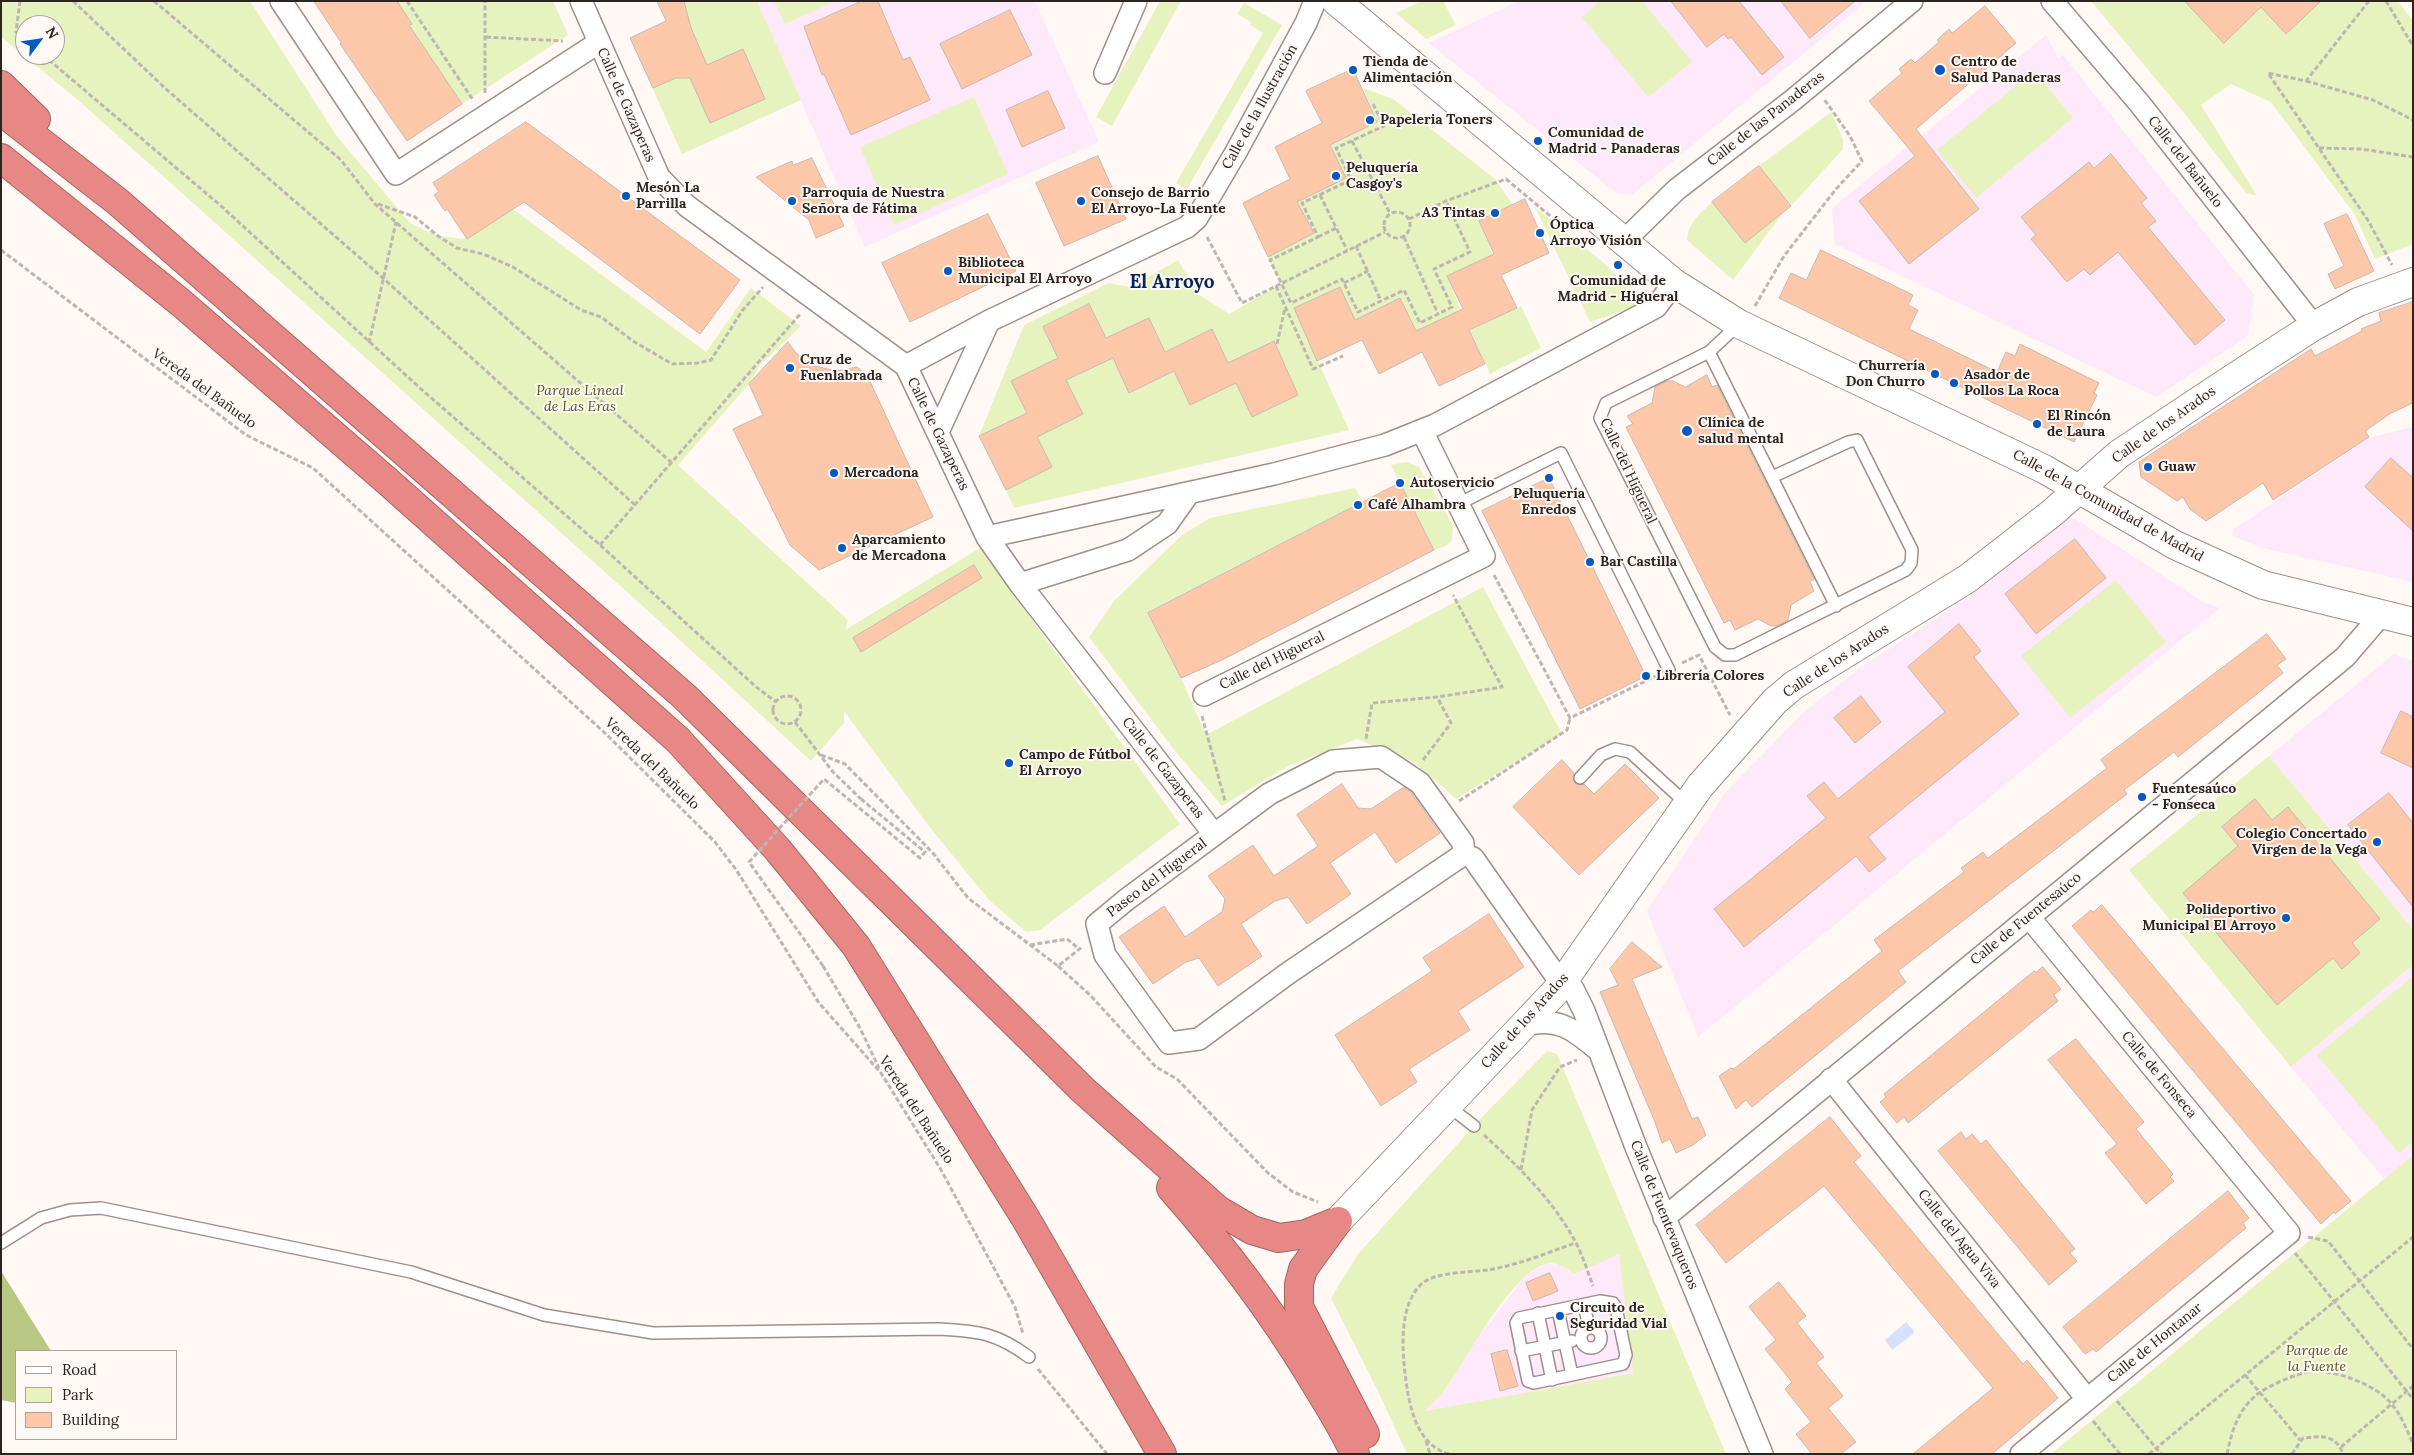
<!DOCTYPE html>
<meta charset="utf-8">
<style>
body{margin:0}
#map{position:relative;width:2414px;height:1455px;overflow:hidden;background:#fff8f5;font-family:Lora,serif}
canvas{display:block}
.frame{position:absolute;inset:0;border:2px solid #2b2522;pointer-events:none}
.legend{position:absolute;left:15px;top:1350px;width:162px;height:90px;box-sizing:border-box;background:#fff8f5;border:1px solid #aaa4a1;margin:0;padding:6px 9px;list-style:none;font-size:15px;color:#2b2522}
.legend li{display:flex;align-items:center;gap:10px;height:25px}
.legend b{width:25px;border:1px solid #aaa4a1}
.north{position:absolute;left:15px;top:15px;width:50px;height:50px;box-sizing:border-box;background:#fff8f5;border:1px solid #aaa4a1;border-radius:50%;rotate:59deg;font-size:14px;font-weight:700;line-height:20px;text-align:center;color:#2b2522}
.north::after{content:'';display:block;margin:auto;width:18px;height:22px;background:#0358c2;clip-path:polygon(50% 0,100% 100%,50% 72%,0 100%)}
</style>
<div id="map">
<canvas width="2414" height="1455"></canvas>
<div class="frame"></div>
<ul class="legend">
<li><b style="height:6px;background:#fff"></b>Road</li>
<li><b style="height:14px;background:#e7f3bf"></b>Park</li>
<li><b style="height:14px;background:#fdc7a9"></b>Building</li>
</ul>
<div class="north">N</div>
</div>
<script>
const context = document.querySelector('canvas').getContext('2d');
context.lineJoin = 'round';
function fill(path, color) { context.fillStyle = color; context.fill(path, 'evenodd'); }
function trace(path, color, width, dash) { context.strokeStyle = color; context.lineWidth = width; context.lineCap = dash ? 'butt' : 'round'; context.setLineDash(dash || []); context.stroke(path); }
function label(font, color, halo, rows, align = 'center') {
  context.font = font + ' Lora,serif'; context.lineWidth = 4; context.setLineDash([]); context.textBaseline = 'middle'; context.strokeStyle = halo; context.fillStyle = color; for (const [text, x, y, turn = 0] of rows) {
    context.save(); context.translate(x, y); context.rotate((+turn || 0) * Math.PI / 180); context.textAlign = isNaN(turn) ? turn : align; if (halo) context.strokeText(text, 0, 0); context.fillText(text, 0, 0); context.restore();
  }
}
fill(new Path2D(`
 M757 1H1035L1099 142 865 247Z
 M1519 1H1867L1632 195 1616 193 1429 43Z
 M2046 35 2058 58 2063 55 2254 295 2248 336 2156 397 1835 244 1832 208Z
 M2413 427V582L2263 548 2232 536 2234 529 2369 438Z
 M2071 516 2203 602 2220 608 1698 1037 1647 911 1725 793 1805 711 1864 665 1966 599Z
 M2394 654 2413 661V929L2269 756Z
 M2413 965V1155L2384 1179 2291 1067Z
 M1619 1253 1634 1373 1424 1411 1445 1390 1480 1335 1526 1275 1547 1264 1561 1265 1574 1274Z`), '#fde9f9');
fill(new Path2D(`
 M1 1H250L336 135 410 223 438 236 467 239 513 209 706 352 751 288 801 326 760 365 749 384 678 465 848 620 845 630 980 548 1180 824 1040 930 1026 932 989 900 928 825 844 711V723L811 761 646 609 78 100 1 37ZM25 25H55V55H25Z
 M392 1H553L568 35 462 104 409 25 412 23 400 6Z
 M657 1H757L801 100 682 154 630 38 650 29 653 37 670 29Z
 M774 1H835L785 24Z
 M1160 1H1181L1112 126 1096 117Z
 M1422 1H1443L1456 25 1426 39 1396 13Z
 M1600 1H1642L1692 62 1648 97 1582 17Z
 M2091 1H2398L2413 21V244L2375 259 2355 215 2271 102 2231 84 2201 105 2257 196 2246 193 2184 113Z
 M1244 3 1282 25 1187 189 1176 183 1263 33 1250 25 1251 22 1237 14Z
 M2034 71 2073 118 1976 198 1937 150Z
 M1363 88 1393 99 1495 179 1513 205 1479 221 1493 255 1447 276 1461 310 1416 331 1400 298 1354 321 1340 287 1294 308 1349 430 1014 508 1006 490 1052 467 1042 448 1028 441 1083 414 1073 394 1058 384 1119 355 1120 373 1130 393 1181 368 1180 385 1190 405 1245 379 1252 417 1298 395 1289 377 1274 366 1283 361 1274 341 1221 367V348L1212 329 1159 354V338L1149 318 1098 342 1099 324 1089 304 1043 327 1052 346 1062 356 1032 410 979 436 1024 325 1109 283 1130 287 1178 260 1198 294 1229 314 1281 284 1268 257 1314 233 1304 214 1299 217 1292 204 1336 159 1331 145 1377 122Z
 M974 97 1008 174 894 225 860 147Z
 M1831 112 1843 139V149L1791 206 1759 166Z
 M1712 202 1745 243 1783 213 1733 280 1687 240C1688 222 1700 214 1712 202Z
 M1535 207 1605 264 1641 302 1629 309 1590 322Z
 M1521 306 1541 348 1490 374 1470 330Z
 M1406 462 1419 467 1453 525 1452 540 1446 546 1434 550 1391 465Z
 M1355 488 1363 502 1148 613 1181 678 1206 735 1483 587 1562 734 1456 799 1415 763 1357 739 1286 767 1222 806 1175 751 1089 637 1114 601 1182 535 1210 518Z
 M2116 580 2166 642 2070 718 2021 656Z
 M2269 756 2413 929V965L2291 1067 2129 870Z
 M2413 976V1142L2399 1153 2317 1055Z
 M1547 1051 1557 1054 1726 1454H1407L1377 1389 1331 1298 1358 1254 1484 1115ZM1619 1254 1633 1373 1425 1411C1431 1403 1440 1397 1446 1388 1468 1358 1510 1274 1546 1264 1557 1261 1566 1268 1574 1274Z
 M2413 1155V1454H2051Z`), '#e7f3bf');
fill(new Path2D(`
 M1 1271 51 1351H16V1403L1 1400Z`), '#b8c782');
fill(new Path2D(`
 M1906 1322 1914 1331 1913 1334 1892 1350 1885 1340Z`), '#d6e2fb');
const building = new Path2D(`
 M314 1H397L412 24 409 25 462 104 407 141 340 44 341 43Z
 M657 1H684L691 28 707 65 743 49 765 99 710 123 690 78H676L653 88 630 38 666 21Z
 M862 1H878L903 60 910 57 930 100 851 135 824 74 822 75 804 27Z
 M1671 1H1739L1784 57 1762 75 1731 37 1728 39 1724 34 1707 47Z
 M1781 1H1855L1810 38Z
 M2185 1H2321L2286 34 2261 7 2224 43Z
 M1985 6 2016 43 1916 129 1979 209 1909 264 1859 201 1915 156 1869 101 1902 73 1899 69 1911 59 1915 63 1939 42 1937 40 1949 29 1952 33Z
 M1010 10 1032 55 962 89 940 44Z
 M1353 69 1377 122 1330 145 1346 178 1297 202 1314 233 1268 257 1243 203 1290 179 1275 147 1322 123 1306 91Z
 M1048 91 1065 128 1022 147 1006 110Z
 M526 122 740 280 700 334 524 202 467 239 447 209 445 211 434 195 439 192 433 183Z
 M2111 154 2147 198 2141 203 2156 221 2148 227 2225 320 2195 345 2118 252 2090 275 2084 269 2067 282 2031 239 2036 235 2021 217 2089 162 2094 168Z
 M1098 156 1126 219 1064 246 1036 183Z
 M812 158 844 226 816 238 809 220 756 177 792 161 793 165Z
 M1759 166 1791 206 1745 243 1712 202Z
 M1525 199 1549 253 1501 275 1517 308 1469 330 1485 364 1439 386 1422 352 1379 374 1362 340 1317 361 1294 308 1340 287 1355 320 1400 298 1416 331 1463 309 1447 276 1494 254 1479 221Z
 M988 214 1016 271 910 322 882 263Z
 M2347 214 2374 271 2335 289 2328 274 2344 266 2324 224Z
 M1821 250 1913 295 1908 305 1918 310 1909 329 1997 372 2006 352 2015 356 2020 344 2099 383 2094 393 2097 395 2074 442 1779 298 1791 273 1806 280Z
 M2413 302V403L2391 413 2365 431 2369 437 2273 500 2263 483 2206 521 2190 509 2183 497 2177 501 2141 477 2139 462 2311 349 2315 356 2362 331 2361 329 2381 321 2379 313Z
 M1089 304 1106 338 1149 318 1165 352 1212 329 1228 363 1274 341 1298 395 1252 417 1236 383 1190 405 1174 371 1129 393 1113 358 1066 380 1083 414 1037 437 1052 467 1006 490 979 436 1027 413 1011 381 1058 358 1043 327Z
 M788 342 795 352 811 365 836 371 857 367 867 375 933 517 819 570 790 545 733 429 763 415 749 384Z
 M1707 375 1712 387 1717 385 1814 579 1810 582 1814 591 1791 605 1788 620 1777 626H1771L1758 619 1735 630 1730 620 1724 623 1626 427 1633 424 1627 416 1652 403 1655 387 1667 381H1673L1685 387Z
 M2391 458 2413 478V531L2365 487Z
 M1549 478 1646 676 1580 709 1482 511Z
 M1400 483 1434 550 1224 659 1181 678 1148 613Z
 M2075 539 2106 578 2036 634 2005 594Z
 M974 565 982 578 861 652 853 638Z
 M1959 624 1981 651 1974 657 2019 714 1868 837 1886 859 1869 872 1856 856 1744 947 1714 909 1826 818 1807 796 1824 782 1838 799 1945 712 1908 667Z
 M2267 634 2286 659 2277 665 2283 673 2178 757 2174 752 2124 790 2127 794 1898 971 1906 982 1752 1107 1746 1100 1736 1109 1719 1076 1731 1068 1734 1069 1882 951 1874 940 1964 872 1961 868 1983 852 1988 858 2057 806 2107 768 2101 760Z
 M1861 696 1881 722 1855 743 1834 718Z
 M2401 711 2413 717V768L2381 753Z
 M1562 760 1574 773 1573 777 1575 783 1579 785 1584 784 1594 794 1625 764 1659 798 1579 875 1513 807Z
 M1342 784 1358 808 1371 809 1404 787 1410 791 1440 833 1396 863 1375 832 1330 863 1351 894 1307 924 1288 897 1275 901 1241 924 1262 956 1218 986 1199 958 1186 962 1153 984 1119 937 1164 906 1185 937 1222 912 1225 899 1208 876 1253 845 1274 876 1318 846 1297 815Z
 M2389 793 2413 823V907L2348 825Z
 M2255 799 2272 820 2288 807 2380 919 2352 943 2360 953 2342 969 2333 958 2277 1005 2183 893 2238 846 2222 827Z
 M2102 905 2351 1201 2335 1214 2334 1212 2321 1224 2072 926 2091 910 2093 912Z
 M1489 914 1524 967 1458 1011 1470 1030 1409 1069 1417 1082 1381 1106 1335 1035 1432 971 1423 958Z
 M1632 942 1662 967 1632 979 1692 1119 1698 1117 1706 1135 1693 1145 1676 1153 1670 1139 1662 1143 1655 1122 1600 992 1618 985 1610 969Z
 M2043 967 2061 989 2054 995 2058 1001 1908 1123 1904 1117 1897 1123 1880 1102 1886 1097 1884 1094 2034 971 2036 972Z
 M2076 1039 2144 1122 2136 1129 2173 1174 2170 1177 2174 1181 2146 1204 2105 1153 2117 1144 2048 1060Z
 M1830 1117 1861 1156 1854 1162 2023 1364 2027 1360 2058 1398 1992 1454H1913L1993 1388 1824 1186 1726 1263 1696 1225Z
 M1961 1132 1966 1139 1972 1134 1981 1144 1986 1140 2075 1249 2070 1253 2077 1261 2049 1285 1938 1151Z
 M2228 1191 2249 1218 2243 1223 2246 1228 2096 1352 2093 1349 2085 1354 2063 1327Z
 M1550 1273 1558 1291 1533 1301 1526 1283Z
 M1779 1282 1806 1316 1797 1323 1824 1357 1816 1363 1843 1396 1828 1408 1856 1442 1841 1454H1812L1796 1434 1811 1422 1785 1389 1792 1382 1765 1349 1776 1340 1749 1307Z
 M1507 1350 1518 1386 1500 1391 1491 1354Z`);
fill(building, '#fdc7a9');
trace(building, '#c8b9b0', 1);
const lane = new Path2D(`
 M1709 352 1739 324
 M1772 477 1848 442 1857 440 1912 550 1911 563 1906 570 1735 655H1725L1715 647 1600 418 1606 403 1709 352 1836 606
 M1458 504 1561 453 1669 670
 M1580 778 1601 755 1615 749 1630 752 1687 804
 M1447 1105 1474 1126
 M1 1243 41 1218 70 1210 101 1208 411 1272 544 1315 653 1333 939 1329C978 1331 997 1333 1029 1357
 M1600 1301 1613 1303 1616 1308 1626 1355 1623 1364 1534 1383 1528 1381 1516 1323 1519 1318Z
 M1584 1305 1589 1327
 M1558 1310 1572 1375
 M1538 1313 1552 1380
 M1581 1338a10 10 0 1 1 20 0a10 10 0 1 1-20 0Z
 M1521 1351 1572 1341`);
const street = new Path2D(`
 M281 1 396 174 598 43
 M581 1 659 177 687 206 906 366 987 537 1020 584 1214 834
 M2052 1 2140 104 2314 326
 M1105 73 1136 1
 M1624 241 1676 190 1793 100 1912 1
 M906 366 989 321 1187 227 1197 218 1236 152 1306 23 1315 1
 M938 432 989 321
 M987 537 1274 474 1385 445 1435 425 1656 307 1674 283
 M1020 584 1128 550 1167 524 1189 493
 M1204 695 1484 556 1422 431
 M1381 757 1420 783 1463 843 1464 854 1287 974 1199 1039 1169 1043 1105 955 1097 924 1126 900 1269 794 1333 761Z
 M1464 854 1473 858 1561 983 1573 989 1584 1011 1636 1147 1762 1454
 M1522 1026C1556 1016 1572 1028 1597 1049
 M1831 1079 2087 1399
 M1664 1218 2345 657 2382 614
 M2021 1454 2289 1233 2029 917`);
const secondary = new Path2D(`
 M1336 1 1674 283 1739 324 2044 469 2175 545 2263 585 2413 622
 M1338 1221 1557 990 1700 786 1775 701 1794 685 1967 579 2052 513 2119 454 2235 377 2314 326 2358 302 2413 282`);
const highway = new Path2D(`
 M1 85 36 119
 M1 111 118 202 685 697 1083 1090 1218 1210 1252 1230 1279 1238 1306 1234 1338 1221
 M1 158 180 302 386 480 678 740 778 850 856 946 1026 1219 1162 1454
 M1171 1188C1224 1248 1271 1310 1312 1378 1327 1403 1343 1427 1355 1454
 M1338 1221 1303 1269 1299 1284V1307L1365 1434`);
trace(lane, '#9e8f88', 14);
trace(street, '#9e8f88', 24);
trace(secondary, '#9e8f88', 30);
trace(highway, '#a66563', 30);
trace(new Path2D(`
 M20 1 16 32 25 40
 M73 1 166 89 375 271 635 505
 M154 1 341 160 375 204 671 462
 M407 1 473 100
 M2369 1 2306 81 2268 73 2369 222 2392 265
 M2386 1 2413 46
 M486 37 563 41
 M43 55 220 205 421 389 600 545 755 686 776 702
 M2306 81 2373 100 2413 120
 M485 93V1
 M1373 104 1384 126 1336 148 1351 180 1302 203 1318 237 1270 260 1291 303 1342 279 1358 312 1404 290 1420 323 1452 307 1434 269 1470 252 1446 201
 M1352 141 1390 213
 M2319 148 2361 149 2413 157
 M1320 195 1347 250
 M378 204 415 217 438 236 457 248 483 254 513 267 581 310 601 317 633 341 672 364 698 363 711 360 742 311 763 287
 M1384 225a13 13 0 1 1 26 0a13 13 0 1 1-26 0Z
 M1409 219 1446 201 1506 179 1567 230 1570 226
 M1207 237 1242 303 1385 232
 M1318 237 1336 228
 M1404 237 1438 314
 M1356 246 1381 301
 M1 250 246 435 313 468 606 734 715 842 737 871 819 1003 881 1073 940 1168 1015 1307 1023 1334
 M1344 283 1368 271
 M1276 286 1313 369 1343 356
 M1755 306 1784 256 1836 189 1862 161 1850 136 1824 99
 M369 343 396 222
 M1277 344 1285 308
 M600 545 801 313
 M1494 575 1570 718 1656 676
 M1682 663 1699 655 1730 715
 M773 710a14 14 0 1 1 28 0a14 14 0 1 1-28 0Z
 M1202 716 1225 801
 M795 722 833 772 861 799
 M1366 739 1372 703 1437 697 1502 687 1453 595
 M821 755 845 764 932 852 968 898 1058 966 1082 947
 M1423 760 1451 723 1437 697
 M1459 801 1567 730 1570 718
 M1030 945 1067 939 1078 948
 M823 966 860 1028 879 1068
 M1058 966 1090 995 1156 1067 1177 1079 1268 1173 1293 1192 1318 1202
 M1484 1135C1519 1167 1554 1201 1576 1243 1583 1257 1588 1272 1593 1286
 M1521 1170 1532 1110 1560 1067 1577 1060
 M2308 1237 2328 1241 2413 1349
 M2295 1253 2413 1399
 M1038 1369 1107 1454
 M2245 1375 2300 1440
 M2117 1401 2161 1454
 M2093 1421 2120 1454
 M1426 1441 1430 1454
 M2341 1447 2413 1386
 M1449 1454C1422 1446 1413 1420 1408 1394 1403 1363 1395 1304 1424 1282 1438 1272 1471 1272 1488 1270 1518 1265 1547 1253 1575 1243
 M2149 1454 2413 1237
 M2227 1454C2232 1431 2237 1413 2254 1397 2264 1387 2300 1372 2313 1371 2335 1370 2375 1385 2389 1401 2401 1414 2406 1428 2413 1444
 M2292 1454 2303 1438C2321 1436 2336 1434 2343 1454`), '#bdb6b3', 3, [5, 2.5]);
trace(lane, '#fff', 11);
trace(street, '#fff', 21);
trace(secondary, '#fff', 28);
trace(highway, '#e88886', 28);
trace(new Path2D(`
 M823 966 749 862 824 779 920 858 925 852 861 799`), '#bdb6b3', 3, [5, 2.5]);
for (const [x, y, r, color] of [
 [1353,70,5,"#0358c2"],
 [1940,70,6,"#0358c2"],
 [1370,120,5,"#0358c2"],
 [1538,141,5,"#0358c2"],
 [1336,176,5,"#0358c2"],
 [626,196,5,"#0358c2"],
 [792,201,5,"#0358c2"],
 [1081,201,5,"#0358c2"],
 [1495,213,5,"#0358c2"],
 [1540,233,5,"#0358c2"],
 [1618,265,5,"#0358c2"],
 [948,271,5,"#0358c2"],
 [790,368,5,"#0358c2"],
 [1935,374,5,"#0358c2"],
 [1954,383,5,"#0358c2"],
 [2037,424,5,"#0358c2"],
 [1687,431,6,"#0358c2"],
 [2148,467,5,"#0358c2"],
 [834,473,5,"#0358c2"],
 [1549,478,5,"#0358c2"],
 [1400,483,5,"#0358c2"],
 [1358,505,5,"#0358c2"],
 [842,548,5,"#0358c2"],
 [1590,562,5,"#0358c2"],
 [1646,676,5,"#0358c2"],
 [1009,763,5,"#0358c2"],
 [2142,797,5,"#0358c2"],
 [2377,842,5,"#0358c2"],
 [2286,918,5,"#0358c2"],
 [1560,1316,5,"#0358c2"]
]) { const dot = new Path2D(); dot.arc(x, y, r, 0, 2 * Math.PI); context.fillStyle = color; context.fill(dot); trace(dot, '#fff8f5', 2); }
label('bold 14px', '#2b2522', '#fff8f5', [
 ["Tienda de",1363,62],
 ["Alimentación",1363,78],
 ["Centro de",1951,62],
 ["Salud Panaderas",1951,78],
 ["Papeleria Toners",1380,120],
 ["Comunidad de",1548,133],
 ["Madrid - Panaderas",1548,149],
 ["Peluquería",1346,168],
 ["Casgoy's",1346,184],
 ["Mesón La",636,188],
 ["Parrilla",636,204],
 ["Parroquia de Nuestra",802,193],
 ["Señora de Fátima",802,209],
 ["Consejo de Barrio",1091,193],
 ["El Arroyo-La Fuente",1091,209],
 ["A3 Tintas",1485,213,"right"],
 ["Óptica",1550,225],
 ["Arroyo Visión",1550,241],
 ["Biblioteca",958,263],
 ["Municipal El Arroyo",958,279],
 ["Comunidad de",1618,281,"center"],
 ["Madrid - Higueral",1618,297,"center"],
 ["Cruz de",800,360],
 ["Fuenlabrada",800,376],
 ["Churrería",1925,366,"right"],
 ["Don Churro",1925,382,"right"],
 ["Asador de",1964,375],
 ["Pollos La Roca",1964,391],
 ["El Rincón",2047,416],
 ["de Laura",2047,432],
 ["Clínica de",1698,423],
 ["salud mental",1698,439],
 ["Guaw",2158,467],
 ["Mercadona",844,473],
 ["Autoservicio",1410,483],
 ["Peluquería",1549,494,"center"],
 ["Enredos",1549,510,"center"],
 ["Café Alhambra",1368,505],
 ["Aparcamiento",852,540],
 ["de Mercadona",852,556],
 ["Bar Castilla",1600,562],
 ["Librería Colores",1656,676],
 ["Campo de Fútbol",1019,755],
 ["El Arroyo",1019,771],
 ["Fuentesaúco",2152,789],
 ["- Fonseca",2152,805],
 ["Colegio Concertado",2367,834,"right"],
 ["Virgen de la Vega",2367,850,"right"],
 ["Polideportivo",2276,910,"right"],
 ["Municipal El Arroyo",2276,926,"right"],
 ["Circuito de",1570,1308],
 ["Seguridad Vial",1570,1324]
], 'left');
label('14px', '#2b2522', '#fff8f5', [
 ["Calle de Gazaperas",626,105,66],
 ["Calle de la Ilustración",1260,107,-61],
 ["Calle de las Panaderas",1766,119,-38],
 ["Calle del Bañuelo",2185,162,52],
 ["Vereda del Bañuelo",204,389,36],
 ["Calle de los Arados",2164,425,-35],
 ["Calle de Gazaperas",938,434,64],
 ["Calle del Higueral",1628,471,65],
 ["Calle de la Comunidad de Madrid",2108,506,29],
 ["Calle del Higueral",1272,661,-26],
 ["Calle de los Arados",1836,661,-33],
 ["Vereda del Bañuelo",652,764,44],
 ["Calle de Gazaperas",1163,768,52],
 ["Paseo del Higueral",1157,878,-37],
 ["Calle de Fuentesaúco",2026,919,-39],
 ["Calle de los Arados",1525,1021,-48],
 ["Calle de Fonseca",2159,1075,50],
 ["Vereda del Bañuelo",916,1110,57],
 ["Calle de Fuentevaqueros",1664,1215,68],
 ["Calle del Agua Viva",1959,1239,51],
 ["Calle de Hontanar",2155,1343,-39]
]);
label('italic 14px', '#505b0d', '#fff8f5', [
 ["Parque Lineal",580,391],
 ["de Las Eras",580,407],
 ["Parque de",2317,1351],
 ["la Fuente",2317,1367]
]);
label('bold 19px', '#032659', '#fff8f5', [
 ["El Arroyo",1172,283]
]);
</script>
